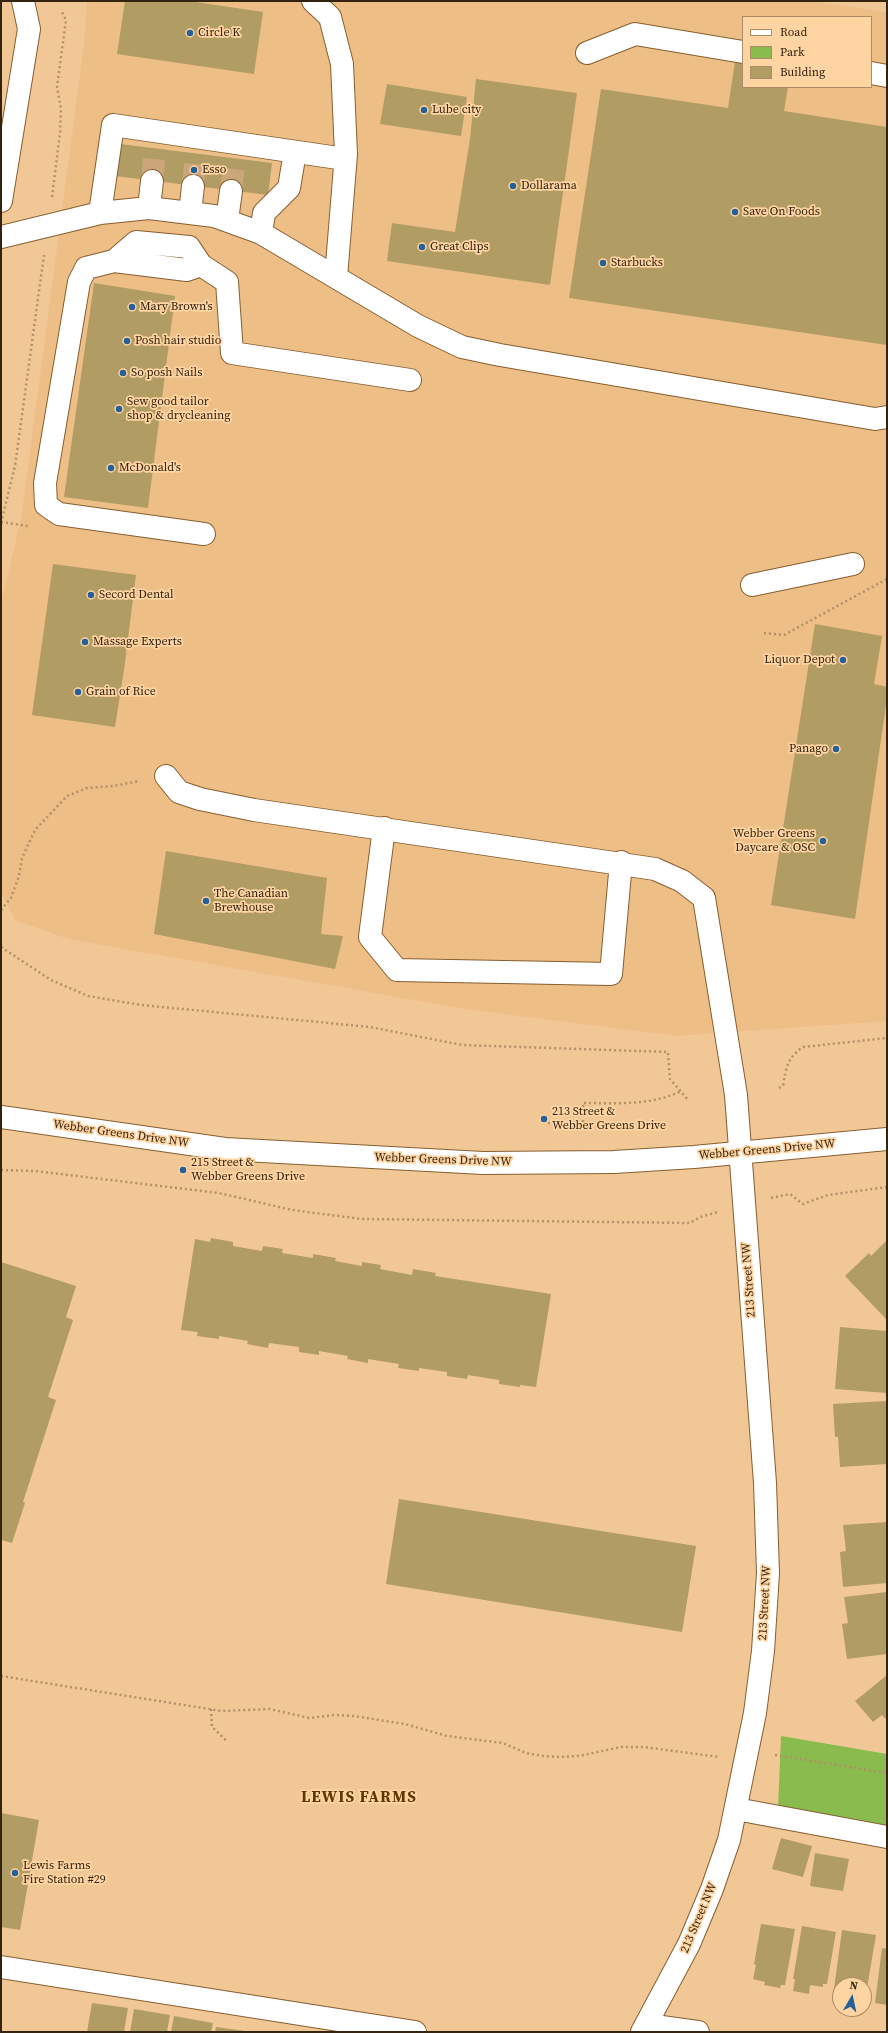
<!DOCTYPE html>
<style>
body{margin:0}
#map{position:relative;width:888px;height:2033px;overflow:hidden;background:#f2c796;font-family:"Source Serif 4",serif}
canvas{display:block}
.frame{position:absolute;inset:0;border:2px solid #33230f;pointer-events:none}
.legend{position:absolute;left:742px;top:16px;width:130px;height:72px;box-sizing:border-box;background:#ffd4a3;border:1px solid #ad8d68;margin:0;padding:5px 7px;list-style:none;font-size:12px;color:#33230f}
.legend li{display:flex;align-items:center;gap:8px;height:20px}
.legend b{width:20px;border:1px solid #ad8d68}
.north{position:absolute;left:832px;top:1977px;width:40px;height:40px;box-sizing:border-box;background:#ffd4a3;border:1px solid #ad8d68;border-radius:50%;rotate:9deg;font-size:11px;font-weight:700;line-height:16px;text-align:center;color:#33230f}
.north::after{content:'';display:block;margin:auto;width:14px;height:18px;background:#266098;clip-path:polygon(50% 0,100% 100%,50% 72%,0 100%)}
</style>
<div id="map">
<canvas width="888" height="2033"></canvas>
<div class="frame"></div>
<ul class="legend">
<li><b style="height:5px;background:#fff"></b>Road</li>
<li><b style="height:11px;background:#89bb4f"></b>Park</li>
<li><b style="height:11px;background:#b19c63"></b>Building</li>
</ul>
<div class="north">N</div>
</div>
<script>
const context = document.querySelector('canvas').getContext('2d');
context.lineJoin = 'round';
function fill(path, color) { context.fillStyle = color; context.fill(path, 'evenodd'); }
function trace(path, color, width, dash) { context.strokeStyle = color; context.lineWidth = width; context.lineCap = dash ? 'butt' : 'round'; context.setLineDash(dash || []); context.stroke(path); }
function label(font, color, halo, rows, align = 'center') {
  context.font = font + ' "Source Serif 4",serif'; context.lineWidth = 3.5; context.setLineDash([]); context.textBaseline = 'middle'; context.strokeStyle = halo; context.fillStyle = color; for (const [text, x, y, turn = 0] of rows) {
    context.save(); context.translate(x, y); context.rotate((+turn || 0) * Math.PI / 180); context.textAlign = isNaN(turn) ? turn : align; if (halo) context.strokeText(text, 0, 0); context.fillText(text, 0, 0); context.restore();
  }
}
fill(new Path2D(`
 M87 1H811L887 12V1021L676 1036 465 1009 68 939 15 920 1 892V604L21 519 84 45ZM743 17H871V87H743Z`), '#eebe87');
fill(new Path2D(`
 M781 1736 887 1754V1826L778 1809Z`), '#89bb4f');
fill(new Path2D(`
 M125 1H189L263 12 254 74 117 54Z
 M735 61 743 62V87H788L784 111 887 127V345L569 298 601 89 728 108Z
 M476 79 577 93 550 285 387 261 392 223 455 232 470 139Z
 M387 84 467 97 461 136 380 124Z
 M120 144 272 163 268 195 115 176Z
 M94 283 175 296 148 508 64 497Z
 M53 564 136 575 124 670 115 727 32 715Z
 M815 624 882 636 874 684 887 687V698L855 919 771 905Z
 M166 851 327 878 321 934 343 936 335 969 154 934Z
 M211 1238 233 1242V1246L262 1251 263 1246 283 1249 282 1253 313 1258V1254L336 1258 335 1261 362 1266V1262L381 1265 380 1269 412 1275 413 1269 436 1273 435 1276 551 1294 536 1387 520 1385V1387L499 1384V1380L468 1375 467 1379 447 1376V1372L419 1368V1371L398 1368 399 1364 368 1359V1363L347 1359 348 1356 319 1351V1355L299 1352V1347L269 1343 268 1348 247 1344 248 1341 219 1336V1339L197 1336 198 1332 181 1330 195 1239 210 1242Z
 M887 1240V1320L845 1276 869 1253 871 1256Z
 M1 1262 76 1286 66 1317 73 1320 48 1397 56 1400 23 1502 25 1503 12 1543 1 1540Z
 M840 1327 887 1331V1393L835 1389Z
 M887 1401V1464L840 1467 838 1437H835L833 1404Z
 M399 1499 696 1546 682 1632 386 1584Z
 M887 1522V1583L843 1587 840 1552 846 1551 843 1525Z
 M887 1592V1654L847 1659 842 1624 848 1623 844 1597Z
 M887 1675V1720L882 1715 873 1722 855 1701Z
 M1 1813 39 1820 20 1930 1 1927Z
 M781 1838 812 1846 803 1877 772 1869Z
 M815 1853 849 1859 843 1891 810 1886Z
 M761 1924 795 1929 785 1985H781L780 1988 764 1985 765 1982 753 1979 756 1965 754 1964Z
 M802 1926 836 1932 827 1984H823V1987L810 1985 809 1994 793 1991 795 1979H793Z
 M842 1930 876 1935 866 1994H868L867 2002 864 2001V1985H840V1997L833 1996Z
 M882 1948 887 1949V2005L875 2003Z
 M92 2003 128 2008 124 2032H87Z
 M134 2009 170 2015 167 2032H130Z
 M174 2016 213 2023 211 2032H171Z
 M216 2027 245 2031V2032H215Z`), '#b19c63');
trace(new Path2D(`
 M152 181 155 148
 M193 186 196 154
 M231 191 235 158`), '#cca67b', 22, [22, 11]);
const minor = new Path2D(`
 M313 1 330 17 342 64 346 154 336 277
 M587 53 635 34 743 52
 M871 73 887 76
 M149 208 152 181
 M100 213 113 125 345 159
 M190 213 193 186
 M227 220 231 191
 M261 233 264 213 289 188 295 152
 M1 237 100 213 149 208 214 216 261 233 418 326 462 347 500 355 875 419 887 417
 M114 261 136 242 189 247 201 265
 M204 534 59 514 46 505 45 483 79 282 86 268 114 261 187 270 201 265 227 282 232 353 410 380
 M752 585 853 564
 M166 776 179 792 200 799 254 810 655 869 682 881 704 898 736 1095 765 1483 768 1573 763 1651 755 1713 729 1840 712 1889 689 1944 642 2032
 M384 828 370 937 397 970 611 974 621 862
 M736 1809 887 1837
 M1 1967 415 2032
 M647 2025 698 2032`);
const major = new Path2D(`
 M1 201 29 29 23 1
 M1 1117 225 1149 483 1163 614 1162 694 1157 887 1139`);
trace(minor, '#855f30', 24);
trace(major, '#855f30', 24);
trace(new Path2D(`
 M52 197 60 133 61 109 57 87 66 20 62 12
 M1 522 28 526
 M1 523 15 466 44 255
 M764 633 784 635 887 579
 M1 910 11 898 19 876 22 858 35 830 67 796 87 788 113 786 140 781
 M1 947 51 980 88 996 141 1005 370 1027 462 1045 668 1052 670 1079 689 1101
 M779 1088 783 1086C786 1068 787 1058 803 1047L887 1038
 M548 1123 583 1122V1103C616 1103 651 1106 681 1091
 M1 1170 35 1171 219 1193 292 1210 362 1219 690 1223 700 1217 718 1212
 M771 1198 790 1194 803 1204 828 1195 887 1187
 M1 1676 222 1711 270 1709 309 1718 335 1715 354 1716 405 1724 447 1736 503 1743 526 1753 543 1756 559 1757 579 1756 621 1747H644L719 1757
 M211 1709 212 1727 228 1742
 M775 1755 887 1773`), '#b19068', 2.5, [2, 3]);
trace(minor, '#fff', 22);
trace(major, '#fff', 22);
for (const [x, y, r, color] of [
 [190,33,4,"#266098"],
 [424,110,4,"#266098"],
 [194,170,4,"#266098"],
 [513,186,4,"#266098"],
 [735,212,4,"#266098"],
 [422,247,4,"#266098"],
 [603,263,4,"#266098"],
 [132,307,4,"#266098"],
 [127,341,4,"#266098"],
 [123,373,4,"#266098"],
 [119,409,4,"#266098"],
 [111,468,4,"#266098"],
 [91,595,4,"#266098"],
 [85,642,4,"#266098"],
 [843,660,4,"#266098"],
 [78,692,4,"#266098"],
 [836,749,4,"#266098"],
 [823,841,4,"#266098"],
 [206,901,4,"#266098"],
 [544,1119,4,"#266098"],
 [183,1170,4,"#266098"],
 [15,1873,4,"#266098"]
]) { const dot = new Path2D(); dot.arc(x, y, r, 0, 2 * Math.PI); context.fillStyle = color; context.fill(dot); trace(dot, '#ffd4a3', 1.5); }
label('12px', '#33230f', '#ffd4a3', [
 ["Circle K",198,33],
 ["Lube city",432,110],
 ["Esso",202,170],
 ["Dollarama",521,186],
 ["Save On Foods",743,212],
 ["Great Clips",430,247],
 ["Starbucks",611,263],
 ["Mary Brown's",140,307],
 ["Posh hair studio",135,341],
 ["So posh Nails",131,373],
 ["Sew good tailor",127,402],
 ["shop & drycleaning",127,416],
 ["McDonald's",119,468],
 ["Secord Dental",99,595],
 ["Massage Experts",93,642],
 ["Liquor Depot",835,660,"right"],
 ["Grain of Rice",86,692],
 ["Panago",828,749,"right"],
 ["Webber Greens",815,834,"right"],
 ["Daycare & OSC",815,848,"right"],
 ["The Canadian",214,894],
 ["Brewhouse",214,908],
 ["213 Street &",552,1112],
 ["Webber Greens Drive",552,1126],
 ["215 Street &",191,1163],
 ["Webber Greens Drive",191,1177],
 ["Lewis Farms",23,1866],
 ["Fire Station #29",23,1880]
], 'left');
label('12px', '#33230f', '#ffd4a3', [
 ["Webber Greens Drive NW",121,1134,8],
 ["Webber Greens Drive NW",767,1150,-5],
 ["Webber Greens Drive NW",443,1160,2],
 ["213 Street NW",749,1280,-94],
 ["213 Street NW",765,1603,-87],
 ["213 Street NW",699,1918,-67]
]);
context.letterSpacing = '1px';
label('bold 16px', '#5c3903', '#ffd4a3', [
 ["LEWIS FARMS",359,1798]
]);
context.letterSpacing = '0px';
</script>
